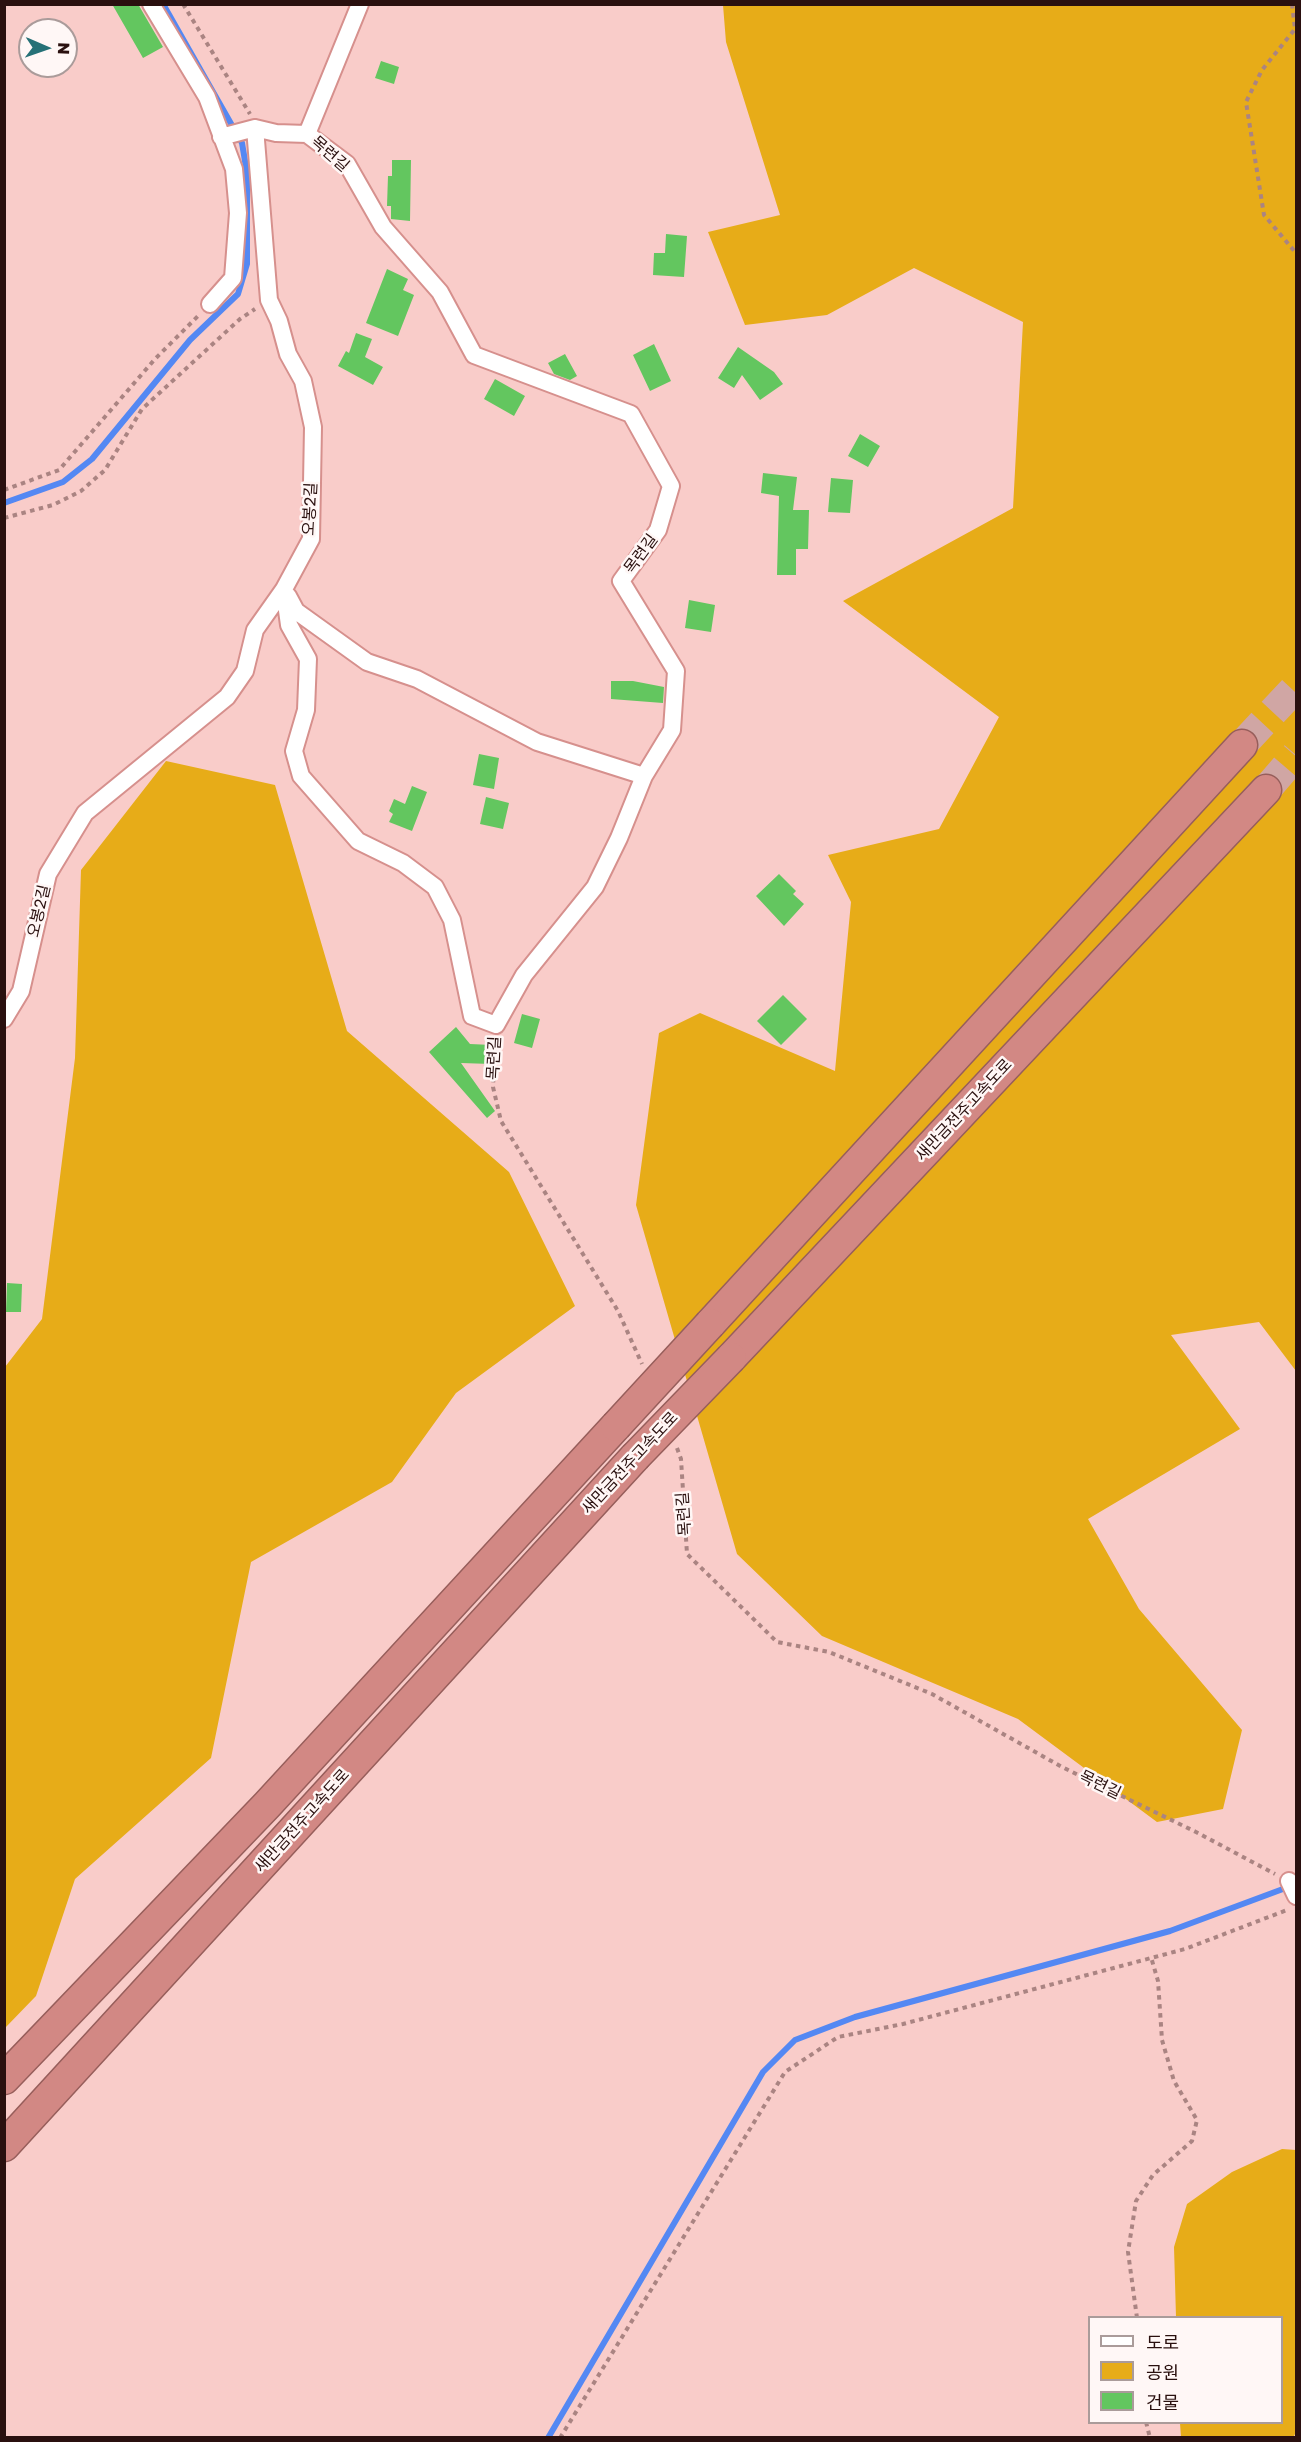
<!DOCTYPE html>
<meta charset="utf-8">
<style>
body{margin:0}
#map{position:relative;width:1301px;height:2442px;overflow:hidden;background:#f9ccc9;font-family:"Golos Text","Noto Sans KR",sans-serif}
canvas{display:block}
.frame{position:absolute;inset:0;border:6px solid #2a100f;pointer-events:none}
.legend{position:absolute;left:1088px;top:2316px;width:195px;height:108px;box-sizing:border-box;background:#fff7f6;border:2px solid #aa9b9a;margin:0;padding:8px 10px;list-style:none;font-size:18px;color:#2a100f}
.legend li{display:flex;align-items:center;gap:12px;height:30px}
.legend b{width:30px;border:2px solid #aa9b9a}
.north{position:absolute;left:18px;top:18px;width:60px;height:60px;box-sizing:border-box;background:#fff7f6;border:2px solid #aa9b9a;border-radius:50%;rotate:92deg;font-size:16px;font-weight:700;line-height:24px;text-align:center;color:#2a100f}
.north::after{content:'';display:block;margin:auto;width:21px;height:27px;background:#267177;clip-path:polygon(50% 0,100% 100%,50% 72%,0 100%)}
</style>
<div id="map">
<canvas width="1301" height="2442"></canvas>
<div class="frame"></div>
<ul class="legend">
<li><b style="height:8px;background:#fff"></b>도로</li>
<li><b style="height:16px;background:#e7ac18"></b>공원</li>
<li><b style="height:16px;background:#63c65f"></b>건물</li>
</ul>
<div class="north">N</div>
</div>
<script>
const context = document.querySelector('canvas').getContext('2d');
context.lineJoin = 'round';
function fill(path, color) { context.fillStyle = color; context.fill(path, 'evenodd'); }
function trace(path, color, width, dash) { context.strokeStyle = color; context.lineWidth = width; context.lineCap = dash ? 'butt' : 'round'; context.setLineDash(dash || []); context.stroke(path); }
function label(font, color, halo, rows, align = 'center') {
  context.font = font + ' "Golos Text","Noto Sans KR",sans-serif'; context.lineWidth = 5; context.setLineDash([]); context.textBaseline = 'middle'; context.strokeStyle = halo; context.fillStyle = color; for (const [text, x, y, turn = 0] of rows) {
    context.save(); context.translate(x, y); context.rotate((+turn || 0) * Math.PI / 180); context.textAlign = isNaN(turn) ? turn : align; if (halo) context.strokeText(text, 0, 0); context.fillText(text, 0, 0); context.restore();
  }
}
fill(new Path2D(`
 M723 5H1296V1371L1259 1322 1171 1335 1240 1429 1088 1519 1139 1609 1242 1730 1223 1809 1157 1822 1018 1719 822 1636 737 1554 636 1205 659 1033 700 1013 835 1071 851 902 828 855 939 829 999 717 843 601 1013 508 1023 322 914 268 827 315 745 325 708 232 780 215 726 42Z
 M166 761 275 785 347 1031 509 1172 575 1306 456 1393 392 1482 251 1562 211 1758 75 1879 36 1996 5 2028V1367L42 1319 75 1058 81 870Z
 M1282 2149 1296 2150V2432L1293 2438 1181 2437 1180 2423 1282 2422V2318L1176 2317 1174 2247 1187 2204 1232 2172Z`), '#e7ac18');
trace(new Path2D(`
 M4 503 63 482 92 459 190 340 238 294 247 264V173L242 143 163 4
 M548 2438 763 2072 795 2040 855 2017 1170 1931 1291 1886`), '#5488f3', 6);
fill(new Path2D(`
 M112 4H138L163 47 143 58Z
 M381 61 399 67 394 84 375 78Z
 M392 160H411L410 221 391 219V206H387L388 176H392Z
 M666 234 687 236 684 277 653 275 654 253H665Z
 M387 269 408 279 403 290 414 295 398 336 366 323Z
 M356 333 372 339 365 357 383 367 373 385 338 366 346 351 349 353Z
 M654 344 671 381 650 391 633 355Z
 M738 347 774 372 783 384 760 400 742 375 734 388 718 378Z
 M565 354 577 376 570 380 554 374 548 363Z
 M495 379 525 396 514 416 484 399Z
 M860 434 880 446 868 467 848 456Z
 M763 473 797 477 793 510H809L808 549H796V575H777L779 496 761 493Z
 M831 478 853 480 850 513 828 512Z
 M689 600 715 605 711 632 685 628Z
 M611 681H633L664 687 663 703 611 699Z
 M479 754 499 758 494 789 473 785Z
 M412 786 427 792 412 831 389 822 393 814 389 811 394 799 405 804Z
 M486 797 509 803 503 829 480 824Z
 M779 874 796 891 793 894 804 904 784 926 756 896Z
 M783 995 807 1019 781 1045 757 1021Z
 M522 1014 540 1019 532 1048 514 1043Z
 M456 1027 470 1044 492 1045 491 1064 461 1063 495 1111 487 1118 429 1052Z
 M7 1283 22 1284 21 1312H6Z`), '#63c65f');
trace(new Path2D(`
 M1242 745 1296 687
 M1266 790 1296 755`), '#d0a6a4', 30, [30, 15]);
const minor = new Path2D(`
 M151 4 207 97 234 169 238 213 233 278 210 304
 M221 137 255 128
 M284 589 289 625 308 659 306 710 294 751 301 776 358 841 403 863 435 887 452 920 472 1016 496 1025 524 975 595 887 619 838 644 776 672 730 676 671 621 581 658 530 671 486 631 414 474 355 440 292 383 227 347 164 307 134
 M288 596 296 611 367 662 417 679 537 742 644 776
 M4 1019 21 991 48 874 85 813 227 697 245 671 255 630 284 589 311 539 313 427 303 381 288 354 279 321 269 300 255 128 276 133 307 134 360 4
 M1289 1881 1296 1896`);
const motorway = new Path2D(`
 M710 1324 1242 745
 M731 1358 1266 790
 M4 2079 267 1805 616 1426
 M4 2146 635 1457`);
trace(minor, '#d6908d', 20);
trace(motorway, '#975e5b', 33);
trace(new Path2D(`
 M183 4 250 114
 M1292 4 1295 29 1262 70 1246 102 1264 215 1296 253
 M4 490 59 470 155 359 199 315
 M4 518 53 505 81 491 105 470 142 409 240 319 255 309
 M495 1042 493 1087 501 1121 618 1311 642 1364
 M677 1448 681 1459 687 1554 777 1642 829 1652 932 1694 1062 1767 1196 1832 1275 1874
 M1137 2318 1128 2252 1136 2201 1153 2175 1192 2141 1197 2120 1174 2081 1162 2040 1158 1981 1151 1957
 M1146 2422 1150 2438
 M560 2438 785 2072 838 2037 903 2024 1185 1949 1287 1910`), '#aa8482', 4, [4.5, 4.5]);
trace(minor, '#fff', 16);
trace(motorway, '#d28884', 30);
const motorwayBridge = new Path2D(`
 M616 1426 710 1324
 M635 1457 731 1358`);
trace(motorwayBridge, '#975e5b', 33, []);
trace(motorwayBridge, '#d28884', 30);
label('16px', '#2a100f', '#fff7f6', [
 ["목련길",330,154,41],
 ["오봉2길",310,509,-87],
 ["목련길",641,554,-54],
 ["오봉2길",39,911,-77],
 ["목련길",494,1058,-87],
 ["새만금전주고속도로",964,1110,-47],
 ["새만금전주고속도로",630,1463,-47],
 ["목련길",684,1514,-94],
 ["목련길",1100,1785,26],
 ["새만금전주고속도로",302,1821,-48]
]);
</script>
